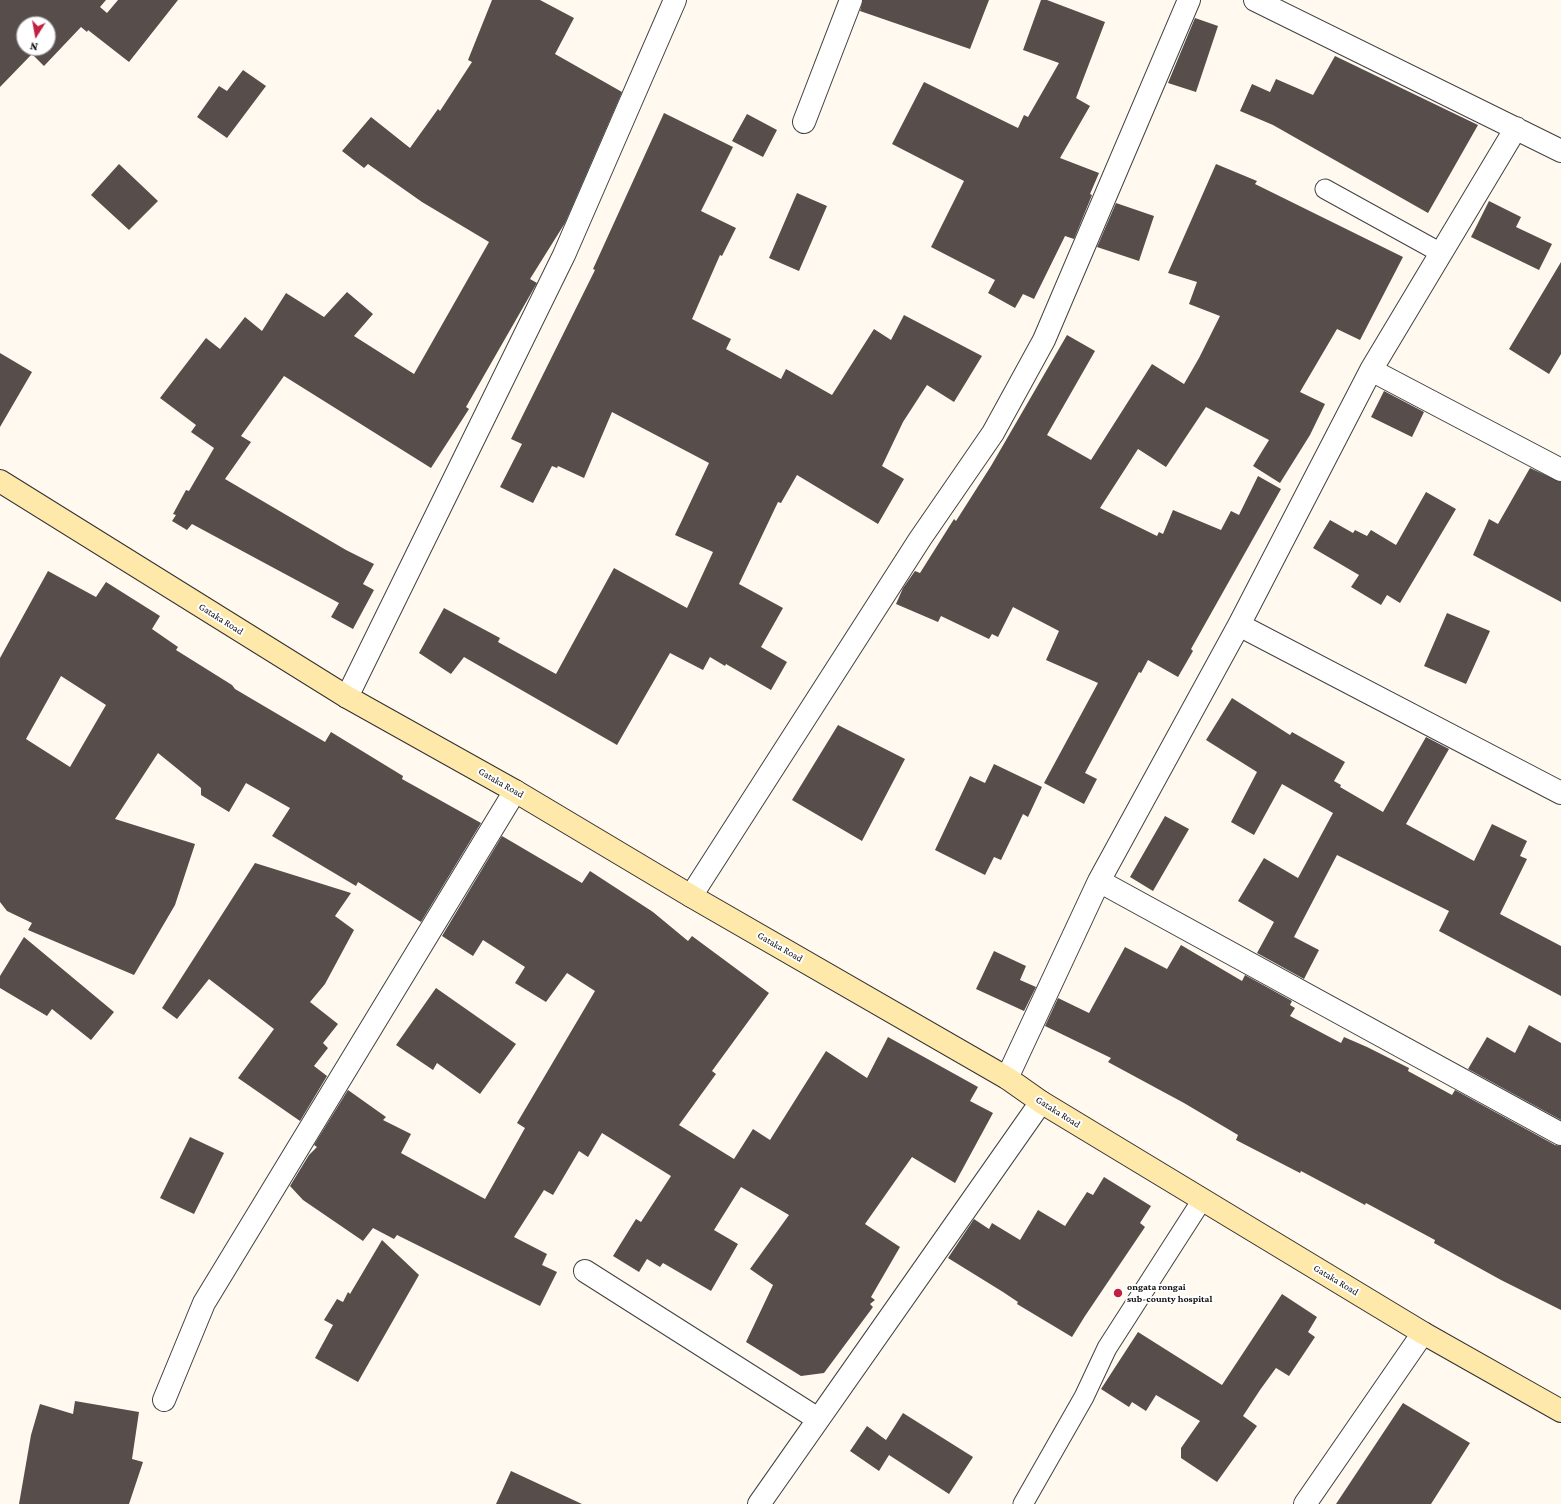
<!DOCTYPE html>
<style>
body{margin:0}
#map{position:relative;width:1561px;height:1504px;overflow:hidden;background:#fff9ef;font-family:"Crimson Pro",serif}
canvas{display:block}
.north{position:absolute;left:16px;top:16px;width:40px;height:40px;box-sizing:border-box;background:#fff;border:1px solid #9f9f9f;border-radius:50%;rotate:191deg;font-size:11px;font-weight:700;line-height:16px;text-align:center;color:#0e0e0e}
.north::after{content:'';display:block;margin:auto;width:14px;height:18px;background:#c22241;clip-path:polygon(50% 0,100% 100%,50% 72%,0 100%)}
</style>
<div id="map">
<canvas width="1561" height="1504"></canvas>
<div class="north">N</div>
</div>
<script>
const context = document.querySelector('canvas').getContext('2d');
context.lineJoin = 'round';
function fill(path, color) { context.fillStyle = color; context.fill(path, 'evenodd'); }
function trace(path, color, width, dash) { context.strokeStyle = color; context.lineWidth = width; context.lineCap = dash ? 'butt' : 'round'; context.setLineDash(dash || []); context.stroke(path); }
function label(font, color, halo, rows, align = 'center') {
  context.font = font + ' "Crimson Pro",serif'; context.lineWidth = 4; context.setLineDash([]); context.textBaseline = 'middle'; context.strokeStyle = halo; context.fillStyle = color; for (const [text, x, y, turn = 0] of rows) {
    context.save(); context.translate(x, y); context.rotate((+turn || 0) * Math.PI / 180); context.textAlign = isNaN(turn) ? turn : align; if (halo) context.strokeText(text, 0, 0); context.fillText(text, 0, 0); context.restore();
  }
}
fill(new Path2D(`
 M0 0H106L100 7 107 13 118 0H178L129 62 88 30 87 32 81 27 44 66 32 54 0 87ZM24 24H48V48H24Z
 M492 0H540L574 18 555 54 622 92 565 223 530 279 537 283 466 407 469 409 431 468 284 376 241 436 251 442 225 479 346 550 374 564 363 584 374 590 353 629 331 617 339 603 192 524 187 530 172 521 176 515 173 514 186 490 189 491 214 448 191 432 196 425 160 398 206 338 220 349 245 317 262 331 286 293 324 317 347 292 373 314 354 336 414 374 489 242 422 202 368 164 364 168 342 151 371 117 410 148 438 109 440 111 472 62 468 60Z
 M863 0H989L970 49 860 11Z
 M1041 0H1047L1105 22 1076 98 1090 106 1060 158 1099 173 1090 194 1092 195 1074 239 1065 236 1034 299 1023 294 1015 308 988 293 995 280 931 247 964 181 892 144 924 82 1018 128 1024 115 1028 117 1059 63 1023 50Z
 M1195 18 1218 26 1196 92 1168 83Z
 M1335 56 1478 125 1428 213 1273 125 1240 111 1252 84 1270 92 1276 79 1313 95Z
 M243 70 266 86 227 138 197 117 219 86 227 91Z
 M664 113 733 147 701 211 736 228 722 256 720 255 692 319 731 339 726 349 781 379 786 369 832 395 874 329 891 340 904 315 982 356 954 402 927 385 903 422 882 466 904 479 878 524 797 475 781 503 778 502 739 584 783 608 761 647 787 662 771 690 726 664 725 666 710 657 703 670 670 653 617 745 464 657 451 674 419 653 444 608 500 638 498 642 556 674 614 568 687 608 713 552 675 535 709 463 612 412 584 478 558 466 557 468 552 466 533 503 500 487 522 444 511 439 595 270 593 269Z
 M747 114 777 130 763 157 732 141Z
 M119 164 158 201 129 230 91 195Z
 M1216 164 1257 181 1255 184 1403 257 1360 340 1337 329 1300 392 1325 404 1310 435 1280 483 1253 466 1269 440 1206 407 1166 467 1138 449 1100 508 1157 536 1159 532 1163 534 1173 510 1221 530 1231 511 1239 515 1258 476 1281 489 1191 649 1193 651 1178 677 1148 660 1141 673 1139 672 1085 773 1097 779 1084 804 1044 783 1098 683 1046 660 1059 631 1013 607 998 637 992 634 989 639 941 616 938 622 896 604 903 588 915 571 920 573 954 519 956 521 991 466 1067 335 1095 351 1047 435 1091 460 1152 364 1184 384 1199 358 1220 316 1189 304 1197 282 1168 273Z
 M797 193 827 206 799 271 769 258Z
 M1489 201 1521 217 1516 227 1552 244 1539 270 1471 237Z
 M1116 203 1154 216 1139 261 1097 247Z
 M1561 262V354L1549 374 1509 349Z
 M0 353 32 372 0 427Z
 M1384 391 1424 412 1412 437 1371 417Z
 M1530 468 1561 482V602L1473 555 1489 519 1498 524Z
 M1426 492 1456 509 1400 603 1387 595 1381 605 1351 587 1359 575 1313 548 1330 520 1353 533 1355 530 1367 536 1371 530 1396 545Z
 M48 571 96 597 106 582 160 616 152 629 178 647 176 650 232 685 235 689 325 742 331 732 403 776 402 779 481 823 421 922 358 882 356 886 272 836 290 808 246 783 229 812 201 795V788L158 753 115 819 195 844 175 905 134 975 28 930 32 923 7 911 0 902V658ZM61 676 106 705 70 767 26 739Z
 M1447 613 1490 631 1466 684 1424 666Z
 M1232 698 1290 735 1292 732 1345 762 1334 781 1341 785 1340 787 1383 812 1426 737 1449 749 1406 824 1474 861 1492 824 1527 841 1520 856 1527 859 1500 914 1561 946V996L1439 931 1449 911 1337 855 1294 937 1319 950 1304 979 1257 953 1274 922 1238 901 1264 858 1298 878 1333 813 1282 784 1254 835 1231 822 1257 772 1206 740Z
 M838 725 905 759 862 841 792 800Z
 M994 764 1042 787 1028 817 1023 814 1001 860 994 857 985 875 935 850 970 776 985 783Z
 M1165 816 1189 829 1153 891 1130 877Z
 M502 836 582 883 590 871 653 912 688 941 692 936 769 993 712 1071 716 1074 679 1125 734 1159 753 1129 770 1140 826 1051 867 1078 888 1037 978 1087 970 1101 993 1113 955 1183 912 1157 865 1224 900 1247 871 1297 875 1300 870 1304 873 1307 824 1373 801 1376 746 1342 773 1285 750 1269 789 1215 741 1187 714 1230 738 1244 711 1291 663 1263 660 1267 647 1259 639 1272 613 1256 636 1219 641 1222 671 1176 602 1133 588 1157 579 1151 553 1195 544 1190 514 1237 547 1254 542 1265 557 1272 540 1306 397 1235 394 1239 373 1228 363 1241 303 1200 290 1186 309 1155 317 1147 314 1145 348 1090 386 1117 383 1120 411 1134 401 1153 485 1199 525 1128 517 1123 595 991 567 973 546 1002 515 983 525 967 483 940 473 956 442 936Z
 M255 863 351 893 335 916 354 930 325 984 310 1002 338 1024 323 1043 328 1048 314 1066 327 1076 300 1121 238 1078 274 1029 209 979 177 1019 162 1008Z
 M24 937 114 1012 91 1040 52 1009 47 1016 0 988V976Z
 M1181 945 1242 981 1245 975 1292 1001 1290 1005 1295 1008 1290 1016 1341 1043 1344 1037 1367 1047 1409 1068 1408 1071 1452 1095 1455 1090 1555 1145 1561 1146V1310L1501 1280 1434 1243 1435 1240 1366 1203 1365 1205 1301 1171 1300 1173 1236 1140 1238 1135 1184 1103 1108 1062 1111 1058 1045 1026 1058 998 1089 1013 1125 947 1167 969Z
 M994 951 1026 966 1020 980 1036 987 1024 1011 976 989Z
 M436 988 516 1044 480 1094 437 1063 433 1070 396 1045Z
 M1529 1025 1561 1043V1120L1468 1069 1487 1037 1515 1053Z
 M190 1137 224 1153 194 1214 160 1198Z
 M1104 1177 1151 1206 1140 1223 1145 1227 1085 1316 1072 1337 1017 1304 1018 1302 1003 1292 948 1258 974 1219 989 1229 992 1223 1020 1240 1038 1210 1065 1226 1087 1192 1093 1195Z
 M382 1240 419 1275 358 1382 315 1358 333 1325 324 1320 337 1299 343 1302 348 1292 350 1294Z
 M1282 1294 1317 1317 1308 1332 1315 1337 1289 1376 1276 1368 1260 1390 1243 1416 1257 1426 1217 1482 1181 1458V1448L1200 1421 1156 1395 1146 1411 1132 1402 1129 1407 1101 1389 1138 1332 1222 1385Z
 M75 1401 139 1412 132 1459 143 1462 129 1504H19L31 1435 40 1404 73 1414Z
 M1403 1403 1470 1443 1431 1504H1336Z
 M903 1413 973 1457 949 1494 889 1455 879 1471 850 1451 867 1426 886 1440Z
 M511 1471 582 1504H496Z`), '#574d4a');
const lane = new Path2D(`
 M1325 189 1441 253
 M1023 1504 1084 1397 1107 1348 1202 1200`);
const street = new Path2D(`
 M1255 0 1561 151
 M804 122 851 0
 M1371 370 1561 470
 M1239 625 1561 793
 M347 697 564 255 675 0
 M1099 881 1561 1134
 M691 896 920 539 993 433 1044 340 1189 0
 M1007 1078 1099 881 1239 625 1371 370 1516 128
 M585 1271 818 1419
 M164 1400 204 1303 515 791
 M759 1504 1041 1102
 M1305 1504 1423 1333`);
const secondary = new Path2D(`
 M0 481 347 697 515 791 691 896 1007 1078 1041 1102 1423 1333 1561 1411`);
trace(lane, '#414141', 21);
trace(street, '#414141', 24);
trace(secondary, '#303030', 24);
trace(lane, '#fff', 19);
trace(street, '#fff', 22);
trace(secondary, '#ffe9aa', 22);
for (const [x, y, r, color] of [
 [1118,1293,5,"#c22241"]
]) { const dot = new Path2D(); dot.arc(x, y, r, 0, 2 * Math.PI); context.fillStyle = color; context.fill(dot); trace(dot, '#fff', 1.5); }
label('10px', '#0e0e0e', '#fff', [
 ["Gataka Road",221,619,32],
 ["Gataka Road",501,783,30],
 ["Gataka Road",780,947,30],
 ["Gataka Road",1058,1112,32],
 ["Gataka Road",1336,1280,31]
]);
label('bold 10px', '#0e0e0e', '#fff', [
 ["ongata rongai",1127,1287],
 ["sub-county hospital",1127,1299]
], 'left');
</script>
